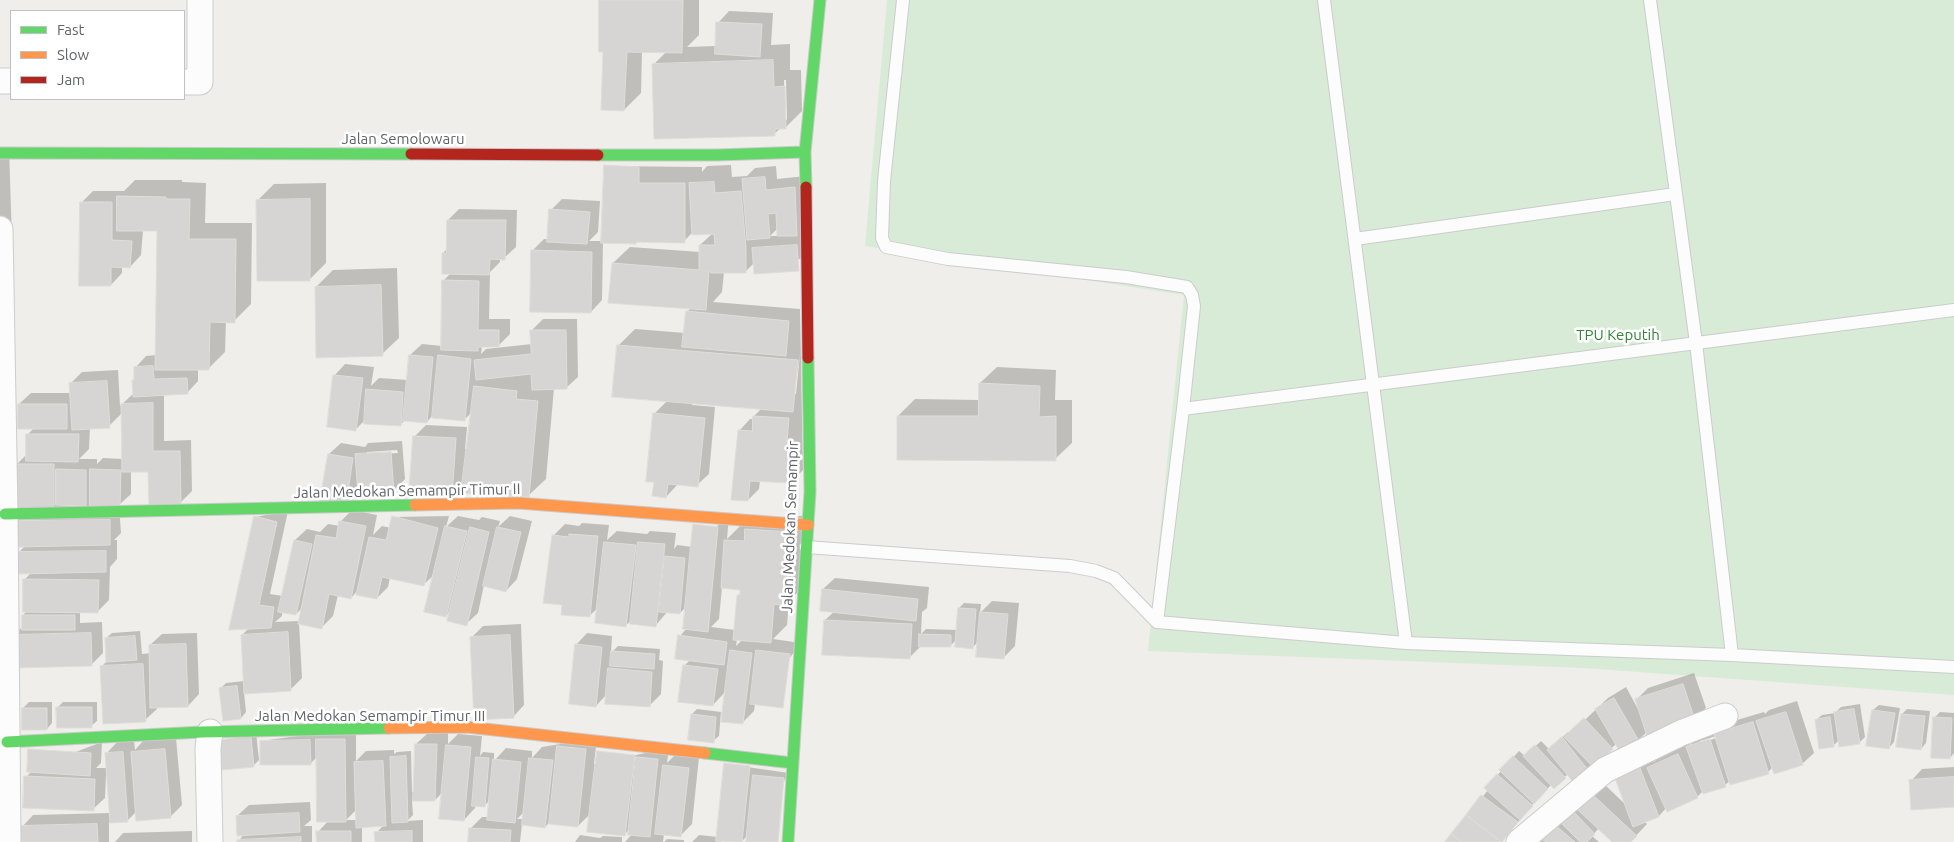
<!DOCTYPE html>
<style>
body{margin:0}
#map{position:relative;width:1954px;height:842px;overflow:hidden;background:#efeeea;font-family:Ubuntu,sans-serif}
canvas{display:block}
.legend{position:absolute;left:10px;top:10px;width:175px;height:90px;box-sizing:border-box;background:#fff;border:1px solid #bfc1c3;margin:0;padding:6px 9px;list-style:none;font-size:15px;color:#5f6368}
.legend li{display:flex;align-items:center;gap:10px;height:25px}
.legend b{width:25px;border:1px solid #bfc1c3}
</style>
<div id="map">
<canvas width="1954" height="842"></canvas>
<ul class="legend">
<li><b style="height:6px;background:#63d668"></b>Fast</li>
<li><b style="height:6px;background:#ff974d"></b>Slow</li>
<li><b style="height:6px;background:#b3261e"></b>Jam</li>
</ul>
</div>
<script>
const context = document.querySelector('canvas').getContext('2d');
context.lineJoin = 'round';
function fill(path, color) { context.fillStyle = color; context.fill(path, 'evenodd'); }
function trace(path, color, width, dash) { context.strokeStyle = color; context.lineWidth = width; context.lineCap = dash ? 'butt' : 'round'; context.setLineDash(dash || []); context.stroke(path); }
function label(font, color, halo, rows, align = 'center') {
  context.font = font + ' Ubuntu,sans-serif'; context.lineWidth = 5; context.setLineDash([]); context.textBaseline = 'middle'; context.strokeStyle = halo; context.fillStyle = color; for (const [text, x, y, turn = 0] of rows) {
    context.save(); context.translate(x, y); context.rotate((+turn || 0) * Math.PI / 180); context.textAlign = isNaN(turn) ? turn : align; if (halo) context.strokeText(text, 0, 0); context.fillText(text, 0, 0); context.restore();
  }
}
fill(new Path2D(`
 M887 0H1954V695L1583 668 1148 651 1184 295 865 246Z`), '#d8ebd6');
fill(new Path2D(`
 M601 0H699V35L687 47 716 46 718 23 729 11 773 13 771 45 790 44V70H801L802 111 786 127 781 128 774 134 654 64 666 52 642 51 641 93 624 110 605 51ZM784 80H786L787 119 785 121Z
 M0 148H9L13 270 7 276 0 320Z
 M731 165 732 177 747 176 755 168 776 166 777 179 806 176 810 258 754 263 745 272H724L722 292 713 302 800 309 803 470 791 482 760 480 759 489 748 500 739 431 750 419H754V416L762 408 692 402V405L715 407 709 474 697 485 678 484 666 497 655 481 654 414 668 400 618 346 635 329 685 333 687 312 691 308 613 263 630 247 700 252V245L713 233H692L684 241H638L636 243 603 242 602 300 591 312 532 251 544 239H549L551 210 562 199 600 201 598 232 589 241H602L605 166 702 167V172L707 166ZM778 228V236H770ZM800 354 796 394H794Z
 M135 180H182V182L206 183 205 223H252L251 304 234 321H226L225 352 208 369H198V381L187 393 164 394V441L191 440 192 491 180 503 150 471H131V494L119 505 121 533 114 540H117V559L110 567 109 600 98 611H80V623L102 622 103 653 91 665 14 635 23 626V615L28 610 25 579 32 572 18 553 26 545 16 465 28 453V434L34 428 19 404 31 393H71V383L82 372 118 370 120 406 134 393 135 368 146 356 157 355 158 230H143L141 255 130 267 122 266V273L111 285 82 202 93 191H124ZM122 413 123 459 103 458 97 464V459H79L89 449 90 427 109 426Z
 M326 183V263L309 280 258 200 274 184Z
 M459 209 517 210 516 247 504 258H500V262L490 272 489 319H510V334L498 346 482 345 481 354 486 349 532 344 531 331 543 319H577L578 377 566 388H554L546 479 529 495 463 485 452 496 414 437 426 425 467 427 465 449H467L472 412 464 420 432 416 427 422 405 420 400 425 366 419 356 429 334 376 345 364 374 367 371 386 379 378 408 380 410 355 422 344 442 346 444 280 451 273 443 253 447 249 448 220Z
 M397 268 399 338 382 354 316 287 333 270Z
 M997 367 1056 370 1055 400H1072V443L1055 459 898 416 915 399 980 400V383Z
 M402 441 405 479 394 491 358 486 357 492 345 504 329 454 341 443 365 447 368 443ZM397 450 398 453 367 455V452Z
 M352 510 377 515 373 535 382 526 391 528 393 517 449 516 446 527 458 516 479 520 482 517 500 521 498 527 510 516 532 521 517 579 506 591 484 585 478 613 466 624 451 610 446 616 435 574 423 585 390 577 388 587 377 598 358 590 351 598 338 595 333 616 322 627 299 623 302 678 290 690 244 692 246 712 241 718 220 689 226 683 244 681 242 635 249 628 255 517 288 511 270 594 283 596 295 540 307 529 320 532 328 524 340 526V522ZM302 608 300 621 275 622 282 616V611L296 614Z
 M807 515 802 588 789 601 787 625 773 639 801 643 755 704 754 711 742 723 726 691 713 705 684 666 690 660 680 636 687 628V606L680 613 668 611 656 625 632 620 626 625 598 608 589 616 564 604 554 535 565 524 579 526 582 523 609 525 607 540 617 531 647 534 650 531 676 533 674 549 677 545 693 547 729 516 727 539 742 524ZM722 587 742 588V592L738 595 735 630 711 627 719 619ZM737 639 742 640 736 646Z
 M835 578 929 587 927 608 922 612 921 634 926 629 958 630 959 608 964 603 981 604 980 613 992 601 1019 603 1015 646 1004 657 978 642 973 647 957 639 950 646H921L909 658 825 620 835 611 823 589Z
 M521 624 524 705 513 717 472 637 483 626Z
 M140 631 142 654 151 653 150 645 162 634 197 633 199 694 188 706H157V709L145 720 101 667 107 661 106 638 112 633Z
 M587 633 612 636 611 653 618 646 660 649 659 660 663 661 661 694 649 706 607 694 596 706 576 645Z
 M1694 673 1706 708 1694 719 1647 732 1638 740 1616 744 1593 766 1592 764 1588 769 1568 774 1554 787 1551 785 1537 799 1502 842H1446L1488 790 1486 788 1519 751 1525 756 1541 741 1549 749 1568 732 1570 734 1608 698 1626 687 1638 709 1636 700 1648 688Z
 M1797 701 1814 753 1802 764 1773 767 1768 772 1730 781 1725 785 1704 793 1703 791 1697 797 1667 807 1659 816 1644 821 1647 824 1630 842H1614L1599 828 1592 836 1599 842H1540L1604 784 1626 805 1616 778 1652 758 1654 762 1660 756 1689 743 1690 745 1699 736 1727 723 1764 712 1765 714 1769 710ZM1716 736V738L1700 744V741Z
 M29 702H52V723L47 729 23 708Z
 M63 702H97V721L91 726 58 707Z
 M1860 704 1865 737 1859 743 1839 740 1833 746 1816 720 1822 715 1835 713 1841 707Z
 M1879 705 1900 708 1894 742 1889 748 1873 710Z
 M697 709 721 712 719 736 713 741 692 714Z
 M1907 709 1930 711 1926 743 1921 749 1902 714Z
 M1940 712 1954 713V753L1950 758 1934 718Z
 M356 728V761L366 751 394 750V754L397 752 411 751 412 792H414L416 744 428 733H448V744L458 734 482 736 480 756 483 752 494 753V761L506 748 532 751V758L542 747 597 738 594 764 669 748 667 763 676 754 699 757 692 824 680 836 664 834 663 842H625L632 834 630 829 624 835 591 813 578 826 549 823 545 827 522 824 520 842H470V829L482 817H488L490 800 484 806 476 805 475 808 464 820 443 792 435 800H412L413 815 407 821 423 820V842H376V833L384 825 362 826V842H318V832L329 820 318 756 310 764 261 741ZM357 809V820H346ZM525 811 524 819H517Z
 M256 732 259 760 253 766 221 741Z
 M176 738 182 805 170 817 137 811 127 821 109 822V842H22V827L33 815 110 813 107 775H106L105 798 93 809 26 777 32 771 28 770 102 742 101 763 96 768H107L106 754 117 742 134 741 135 750 143 741Z
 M726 764 789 773 748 842V835L741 842 722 840V842H692L699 835 718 837Z
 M1954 767V806L1911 781 1922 769Z
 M310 802 311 820 304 826H312V842H238L244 834 237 816 249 805Z
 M192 831V842H115L123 833Z
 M580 835 600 838 603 836 622 837V842H575Z
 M667 839 684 840V842H664Z`), '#0003');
const building = new Path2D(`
 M599 0H683L682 53 627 52 624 111 601 110 603 52H599Z
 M716 22 762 24 760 57 715 54Z
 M773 60 774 87 785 86 786 129H775V136L654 139 652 64Z
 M604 165 639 167V183H685V243L636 242V244L601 243Z
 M765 177 766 190 795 187 797 236H777L776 213 768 214 770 238 747 240 742 179Z
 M714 182 715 193 741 191 746 248V273H711L709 271 706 310 608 303 612 263 699 270V245H715L714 234 692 235 689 183Z
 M117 196 166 197V199H190L189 239H236L235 323 210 322 209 370H155L157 231H117Z
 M310 199V281H257L256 200Z
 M80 202H112V240L132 241 130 268 111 267V286H79Z
 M549 209 590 212 587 244 547 242Z
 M447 220H506L505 260 490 259 489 275 442 274V253H446Z
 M797 245 799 271 754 274 752 248Z
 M531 250 592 252 591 313 530 312Z
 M442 280 479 281 478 330H499V347H478V351L441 350Z
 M381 285 383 356 316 358 315 287Z
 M686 311 789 321 786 356 682 347Z
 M530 330H566L567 389 532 390 531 374 476 380 474 360 531 354Z
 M617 345 798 360 793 412 612 397Z
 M409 355 433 357 427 423 403 421Z
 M438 355 471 359 465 421 432 418Z
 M153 366 154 379 187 378 188 394 133 397 132 380H134V367Z
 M333 375 363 378 356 431 327 427Z
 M107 381 110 428 72 430 69 383Z
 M979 383 1040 386 1039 417 1056 416V461L897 460V416H978Z
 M474 386 517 391 516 399 538 401 529 497 461 493Z
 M366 389 403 392 401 426 364 424Z
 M153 403V451H180L181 504 149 505 148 472H122L121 404Z
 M18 404H67V429H18Z
 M653 413 705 418 698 487 668 484 666 498 652 496 654 482H646Z
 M753 416 789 418 787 442 794 443 792 483 750 481 748 501 731 500 738 430 752 431Z
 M26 434H79L78 462 26 461Z
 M413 436 456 438 452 497 409 495Z
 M391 452 394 492 358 495 355 454Z
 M328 454 353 458 346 505 320 501Z
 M14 464H54V510H14Z
 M56 469 86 470V506L56 505Z
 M90 469 121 470 120 506H90Z
 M254 516 277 522 259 605 274 607 271 628 229 630Z
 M392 516 438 528 424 586 382 577 377 599 356 595 369 537 386 540Z
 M110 520V545L17 547V521Z
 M339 521 366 526 351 599 329 594 322 629 298 624 316 535 336 538Z
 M693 524 718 527 708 632 683 629Z
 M445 526 467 531 446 617 424 612Z
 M470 527 489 532 467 626 447 621Z
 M497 527 521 532 506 592 483 586Z
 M745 529 791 532 786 606 774 604 771 643 733 640 737 595H740V590L721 588 724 540 744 541Z
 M569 534 598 536 590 617 561 615 562 605 543 603 552 535 569 537Z
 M294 540 312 544 296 615 278 612Z
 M604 542 636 545 626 627 595 623Z
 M638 542 665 544 656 627 630 624Z
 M106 551V572L18 574 17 552Z
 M665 556 685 558 680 614 659 612Z
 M23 579 99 580 98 613 23 612Z
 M822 589 918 599 916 621 820 611Z
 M958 608 976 609 973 649 955 647Z
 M980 612 1008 614 1004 659 976 657Z
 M22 615H75V630H22Z
 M824 620 912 624 910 659 822 655Z
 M288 632 291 691 244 694 241 635Z
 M91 633 92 666 13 668V635Z
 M919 634 951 635V647H919Z
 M510 635 514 718 474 720 470 637Z
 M678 635 727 642 724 665 675 659Z
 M135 636 137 660 106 662 105 638Z
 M186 644 188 707 150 708 149 645Z
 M575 644 602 647 596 707 569 704Z
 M730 650 752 653 743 724 721 722Z
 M756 650 790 654 783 708 750 704Z
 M611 651 655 654 654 669 610 666Z
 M143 664 146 722 103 724 100 666Z
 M683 665 718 669 713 706 678 702Z
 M608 668 652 672 650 707 605 704Z
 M1683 684 1695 720 1647 736 1635 699Z
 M237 686 241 719 223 721 219 688Z
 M1614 698 1639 741 1620 752 1595 709Z
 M56 707H92V728H57Z
 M22 708H47V730H22Z
 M1854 709 1860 744 1839 747 1834 712Z
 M1872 710 1895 713 1889 749 1866 746Z
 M1786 712 1803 765 1774 774 1756 721Z
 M691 714 716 717 714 743 688 740Z
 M1901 714 1925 716 1921 750 1896 747Z
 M1830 717 1834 747 1819 749 1815 720Z
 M1933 717 1952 718 1950 759 1931 758Z
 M1584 718 1613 749 1593 767 1564 737Z
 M1753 722 1769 774 1730 785 1714 734Z
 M251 737 254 767 222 770 219 740Z
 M1562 737 1588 770 1573 782 1547 750Z
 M316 739H345L346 822H317Z
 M1710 739 1726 787 1703 794 1686 747Z
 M310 740 311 765H260V741Z
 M415 744H437L435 801H413Z
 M446 745 471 747 464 821 439 819Z
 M1535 745 1566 778 1554 789 1523 756Z
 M557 746 586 749 578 827 549 824Z
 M28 749 91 753 90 776 27 772Z
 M165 749 171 818 136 821 131 752Z
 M597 751 635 755 625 836 587 832Z
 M123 752 128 822 110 823 105 753Z
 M1678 754 1698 798 1667 812 1647 768Z
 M406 756 408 822 392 823 390 757Z
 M1513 756 1548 789 1534 804 1499 770Z
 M476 757 489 758 485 807 472 806Z
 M636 757 658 759 650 837 628 835Z
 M529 758 553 760 545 828 522 825Z
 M493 759 521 762 515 823 487 820Z
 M383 761 386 826 356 828 354 762Z
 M724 763 750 766 742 842 716 841Z
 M663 765 689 768 681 837 655 834Z
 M1640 768 1659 817 1633 827 1615 778Z
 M1497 774 1533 806 1520 820 1484 788Z
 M753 775 784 778 778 842H746Z
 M24 776 95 779 94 811 23 808Z
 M1954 777V807L1911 810 1909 780Z
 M1592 794 1637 836 1631 842H1612L1577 809Z
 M1481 795 1518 822 1502 842 1466 815Z
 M1571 809 1595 834 1587 842H1580L1559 821Z
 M299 813 300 832 237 836 236 816Z
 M1466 815 1501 842H1462L1451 834Z
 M97 824 98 842H21L20 826Z
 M1555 825 1575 842H1546L1543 840Z
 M469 828 511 830 510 842H468Z
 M316 831H351V842H317Z
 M412 831V842H375L374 832Z
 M1451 834 1462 842H1445Z
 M301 837V842H237V840Z`);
fill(building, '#d6d5d3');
trace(building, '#deddd9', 1);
const lane = new Path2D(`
 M903 0 884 181 882 238 886 247 948 259 1126 277 1187 287 1192 295 1194 306 1183 409 1157 622
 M1324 0 1406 643
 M1650 0 1696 343 1732 655
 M1355 239 1675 194
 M1183 409 1954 310
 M806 547 1070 566 1096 571 1114 578 1157 622 1406 643 1732 655 1954 667`);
const street = new Path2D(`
 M0 81H11
 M184 82H200V0
 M0 229 5 514 8 842
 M210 732 208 748 210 842
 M1519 842 1605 770 1681 733 1725 716`);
const fast = new Path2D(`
 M0 153 411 154
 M598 155H717L805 152
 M806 187 805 152 820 0
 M5 514 415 505
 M7 742 202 732 389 728
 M705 753 793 763
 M788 842 810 492 808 358`);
const slow = new Path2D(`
 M415 505 518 503 808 525
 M389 728 467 727 705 753`);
const jam = new Path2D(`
 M411 154 598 155
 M806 187 808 358`);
trace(lane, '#cbcccc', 14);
trace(street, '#cbcccc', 27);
trace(fast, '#cacacb', 13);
trace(slow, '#cacacb', 13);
trace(jam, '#cacacb', 13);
trace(lane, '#fdfcfc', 12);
trace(street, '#fdfcfc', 25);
trace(fast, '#63d668', 11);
trace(slow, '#ff974d', 11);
trace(jam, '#b3261e', 11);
label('15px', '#5f6368', '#fff', [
 ["Jalan Semolowaru",403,139],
 ["Jalan Medokan Semampir Timur II",407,491,-1],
 ["Jalan Medokan Semampir",790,527,-88],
 ["Jalan Medokan Semampir Timur III",370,716]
]);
label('15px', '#348238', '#fff', [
 ["TPU Keputih",1618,335]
]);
</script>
